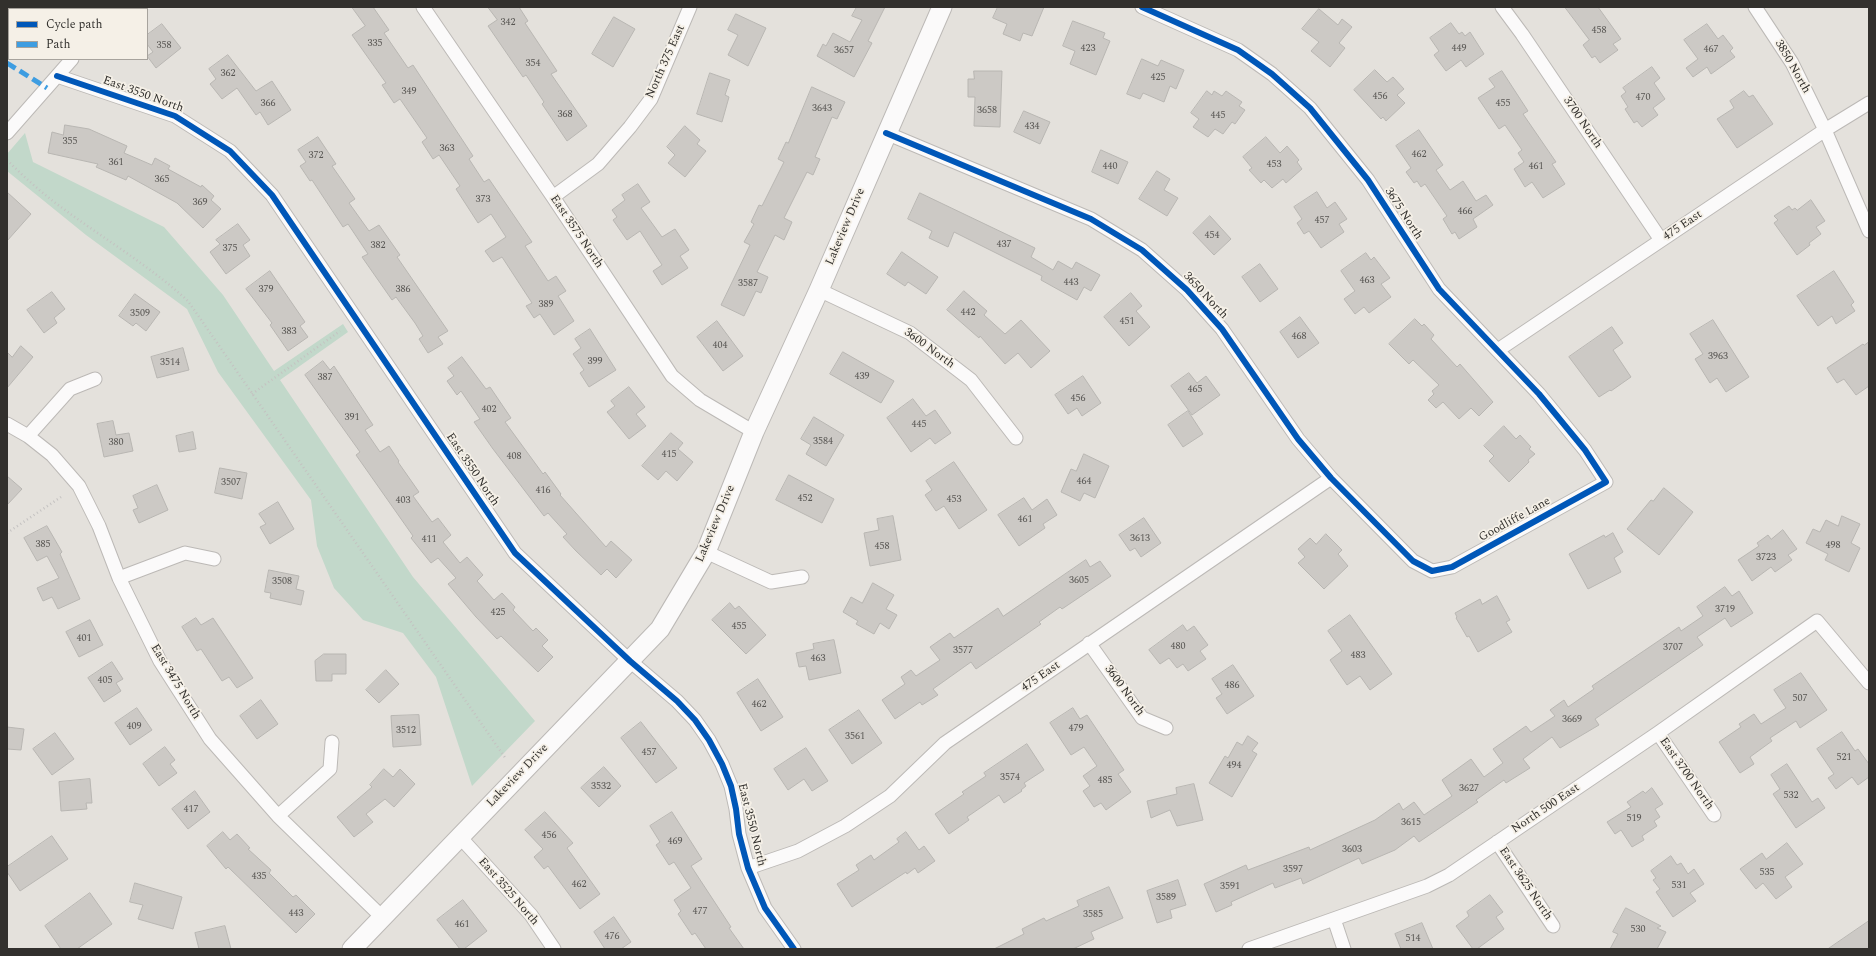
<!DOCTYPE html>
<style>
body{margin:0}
#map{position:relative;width:1876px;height:956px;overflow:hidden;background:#e4e1dc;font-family:Spectral,serif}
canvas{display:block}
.frame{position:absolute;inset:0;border:8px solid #32302d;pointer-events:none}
.legend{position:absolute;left:8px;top:8px;width:140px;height:52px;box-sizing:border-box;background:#f5f0e7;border:1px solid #a7a39d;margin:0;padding:5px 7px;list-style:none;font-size:12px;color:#32302d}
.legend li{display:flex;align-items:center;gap:8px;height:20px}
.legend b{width:20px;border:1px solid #a7a39d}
</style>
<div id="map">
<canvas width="1876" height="956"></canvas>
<div class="frame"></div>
<ul class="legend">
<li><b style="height:5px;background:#0057b8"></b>Cycle path</li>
<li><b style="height:5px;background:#3e9de1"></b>Path</li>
</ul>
</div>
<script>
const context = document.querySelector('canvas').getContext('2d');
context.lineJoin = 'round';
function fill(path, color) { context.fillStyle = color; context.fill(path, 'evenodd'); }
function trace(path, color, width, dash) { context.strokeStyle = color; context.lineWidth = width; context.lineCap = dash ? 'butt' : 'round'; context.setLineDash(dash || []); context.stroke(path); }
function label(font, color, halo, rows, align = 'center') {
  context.font = font + ' Spectral,serif'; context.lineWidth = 3.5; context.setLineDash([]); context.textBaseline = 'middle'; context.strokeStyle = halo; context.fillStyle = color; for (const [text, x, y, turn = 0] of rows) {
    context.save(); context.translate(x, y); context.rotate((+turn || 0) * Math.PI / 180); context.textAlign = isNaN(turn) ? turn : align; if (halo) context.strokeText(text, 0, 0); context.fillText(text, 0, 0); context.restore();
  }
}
fill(new Path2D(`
 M25 133 33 162 164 227 223 295 274 371 343 324 348 332 280 380 413 577 535 721 472 786 436 677 403 633 363 620 334 588 317 546 311 500 218 372 187 309 86 235 7 171V154Z`), '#c2d8ca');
const building = new Path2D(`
 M352 7H373L389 30 384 33 408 68 413 65 473 156 469 159 484 182 489 179 532 242 525 246 548 281 556 276 566 291 558 296 574 321 554 335 540 314 534 318 526 306 532 303 502 257 493 262 485 251 506 237 491 214 478 223 456 189 460 186 439 155 433 159 422 142 427 138 400 99 394 103 382 85 386 83 352 35 365 26Z
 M488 7H519L528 21 525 23 557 71 551 74 587 126 567 141 542 104 544 102 526 75 523 77 488 26 497 20Z
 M857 7H885L868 41 872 43 854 77 817 56 823 44 826 46 833 33 850 42 862 20 852 16Z
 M998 7H1044L1032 36 1023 33 1020 41 1003 34 1007 24 993 18Z
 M1565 7H1598L1621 39 1613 44 1618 50 1600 63 1595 56 1592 58 1583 45 1589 40Z
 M1319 9 1338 25 1342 19 1352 27 1339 43 1345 48 1330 67 1311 51 1319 42 1302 29Z
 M736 14 766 28 748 66 728 55 738 35 728 30Z
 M614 17 635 29 613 67 592 54Z
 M1073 21 1105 33 1103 38 1110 41 1096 75 1070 64 1075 51 1063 46Z
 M1451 23 1459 34 1462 32 1465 36 1470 32 1484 54 1466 67 1461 60 1446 71 1434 55 1439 51 1430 38Z
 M162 24 181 48 156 68 147 56 153 52 147 44V35Z
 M1707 24 1718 39 1723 35 1733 48 1730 51 1735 57 1711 74 1707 67 1693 77 1686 68 1698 59 1684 40Z
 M228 55 256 91 272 81 291 110 268 125 260 112 256 115 237 88 222 99 210 84 216 79 209 69Z
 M1142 59 1158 66 1161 60 1184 70 1176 89 1170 86 1164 102 1143 93 1140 99 1127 94Z
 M1652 67 1660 78 1654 83 1665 99 1653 108 1658 115 1642 127 1637 121 1634 123 1625 109 1628 107 1621 96 1626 92 1623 88Z
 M1375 70 1387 82 1393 77 1404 89 1397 95 1405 103 1386 121 1383 117 1381 119 1354 90Z
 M974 71H1002L1000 127 974 126 975 97H968V79H974Z
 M1502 71 1528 111 1523 114 1556 162 1552 164 1565 184 1543 198 1532 182 1525 187 1514 169 1524 162 1518 153 1522 150 1505 125 1499 129 1478 98 1495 87 1489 79Z
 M710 73 730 80 725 95 729 97 722 122 697 114Z
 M812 87 845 102 837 119 832 117 815 157 820 159 813 175 807 172 784 218 792 222 784 240 775 235 757 272 768 277 761 293 756 291 744 316 721 305 750 245 744 242 754 224 751 222 759 205 762 206 784 162 778 159 786 142 788 143Z
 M1207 91 1212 95 1214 91 1222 96 1226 91 1242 102 1239 106 1245 110 1235 124 1232 122 1223 134 1215 129 1208 137 1193 127 1199 119 1191 113Z
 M1744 91 1749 97 1753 95 1773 124 1737 148 1717 119 1734 108 1730 101Z
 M1024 111 1050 122 1040 144 1014 132Z
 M65 125 89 129 127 146 124 153 152 165 155 158 170 166 168 169 201 187 202 185 214 196 211 200 221 209 203 228 177 203 128 176 126 180 96 167 98 164 48 153 52 132 63 135Z
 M685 126 700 140 697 144 706 151 685 177 668 163 675 155 667 147Z
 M1419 130 1443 165 1436 170 1450 190 1463 181 1476 201 1486 195 1493 205 1473 219 1477 227 1459 239 1455 232 1452 234 1443 219 1447 216 1425 184 1421 187 1417 181 1414 183 1406 172 1411 168 1396 146Z
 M318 137 336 164 332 166 355 199 349 203 369 231 379 225 400 255 397 257 448 331 438 337 443 344 428 353 419 339 423 336 415 323 396 297 392 300 362 257 368 254 348 224 343 227 312 180 310 181 300 166 306 162 298 150Z
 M1266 137 1280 153 1287 146 1299 160 1297 162 1302 169 1286 183 1283 179 1272 188 1264 180 1261 183 1249 170 1252 168 1243 157Z
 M1101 150 1128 162 1118 184 1092 172Z
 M1157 171 1170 179 1164 190 1178 198 1167 216 1139 199Z
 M638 184 650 202 641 208 662 237 675 229 689 250 680 256 688 268 662 285 653 271 662 265 640 231 627 240 613 220 617 217 612 210 625 200 622 195Z
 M7 192 31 214 7 241Z
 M1317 192 1327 208 1335 202 1347 219 1339 224 1344 232 1321 248 1309 231 1304 234 1297 223 1302 219 1294 207Z
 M920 193 1035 248 1031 257 1053 270 1058 261 1072 269 1076 262 1100 275 1091 291 1084 287 1077 300 1041 280 1042 276 954 232 948 247 929 238 932 231 908 219Z
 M1811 200 1825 221 1816 227 1821 234 1809 243 1810 245 1797 255 1774 223 1778 220 1774 216 1789 206 1792 210 1795 208 1797 210Z
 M1210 216 1231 239 1214 255 1193 233Z
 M238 224 250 240 243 245 250 256 226 274 210 252 220 244 216 240Z
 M902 252 938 277 926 294 908 282 905 286 887 274Z
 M1366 253 1371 260 1374 257 1390 278 1381 284 1391 297 1369 313 1364 307 1355 314 1344 299 1355 291 1341 271Z
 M1260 264 1278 289 1260 302 1242 277Z
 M270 271 305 322 300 326 308 337 288 351 270 325 272 323 246 289Z
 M1834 271 1854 302 1851 305 1855 311 1836 324 1832 316 1818 326 1797 296Z
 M964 291 987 311 984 315 1005 334 1021 320 1050 351 1031 368 1018 353 1005 364 980 336 979 338 947 310Z
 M52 292 65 309 54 318 57 323 44 333 27 310Z
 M1131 293 1142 306 1136 311 1150 327 1129 346 1104 317Z
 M135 294 160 312 146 331 136 323 133 326 119 316Z
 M1300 317 1319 343 1298 358 1280 332Z
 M1415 319 1422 326 1424 324 1434 335 1431 339 1457 367 1460 364 1493 402 1479 416 1471 408 1459 419 1443 402 1436 408 1428 400 1434 394 1432 391 1439 385 1413 360 1409 364 1389 344Z
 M1713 320 1749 377 1726 392 1717 378 1710 383 1695 359 1703 354 1690 334Z
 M717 321 743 356 723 371 697 337Z
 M1612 327 1623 343 1613 350 1631 377 1611 391 1610 390 1599 397 1569 357Z
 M590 329 616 370 589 387 580 373 584 370 573 354 581 348 575 339Z
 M1869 342V386L1856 395 1844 379 1837 383 1827 368 1863 344 1864 345Z
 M21 346 33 357 7 388V352L12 357Z
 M183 348 189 370 157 378 151 357Z
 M843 352 894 381 881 403 830 374Z
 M462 357 486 389 490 387 511 418 505 422 543 474 545 472 561 494 560 495 606 547 611 541 632 560 616 578 607 569 601 575 576 551 563 537 567 534 548 513 544 516 493 449 474 422 480 419 461 391 457 395 447 381 454 376 448 368Z
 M323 361 330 370 334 366 373 425 365 430 380 452 389 446 399 461 398 462 419 492 413 496 432 522 438 518 451 535 443 542 460 563 467 557 483 575 477 581 494 600 502 593 515 607 513 610 533 631 536 628 548 640 542 646 553 657 538 672 501 636 497 639 476 617 448 584 456 578 438 558 431 563 411 538 413 536 356 455 360 452 305 375Z
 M1189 373 1197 383 1206 376 1220 395 1192 415 1171 386Z
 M1083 376 1101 403 1082 416 1077 408 1068 414 1055 395Z
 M629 387 645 407 636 414 646 426 629 439 607 412 615 406 611 401Z
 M913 399 926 416 935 410 951 433 935 444 930 438 911 452 887 418Z
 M1188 411 1203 434 1183 447 1168 425Z
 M814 417 844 435 826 466 806 454 811 445 801 439Z
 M113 421 116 435 129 433 133 451 104 457 97 424Z
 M1504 426 1516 439 1520 435 1531 447 1529 449 1535 454 1528 460 1529 462 1509 482 1489 461 1494 456 1484 446Z
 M193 432 196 449 179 452 176 436Z
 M671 433 683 443 678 449 693 462 677 481 666 471 658 480 642 466Z
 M1084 454 1109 466 1095 498 1084 493 1080 501 1061 492 1071 469 1076 471Z
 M954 462 987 510 959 529 944 506 936 511 925 495 932 490 926 481Z
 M220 468 247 473 242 499 215 493Z
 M789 475 834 499 822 523 776 500Z
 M7 476 22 489 7 505Z
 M157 485 168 510 139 523 133 510 138 508 133 496Z
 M1664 488 1693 512 1659 555 1627 529 1651 500 1653 501Z
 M1024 498 1032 510 1047 499 1057 515 1043 524 1045 528 1019 546 998 515Z
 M278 502 294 529 270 544 260 527 266 524 259 514Z
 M893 516 901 560 870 566 864 533 879 530 877 519Z
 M1842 516 1860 524 1851 543 1860 548 1849 572 1825 560 1828 554 1806 543 1813 529 1820 532 1826 520 1838 526Z
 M1144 518 1161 543 1141 557 1135 548 1130 551 1119 535Z
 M47 526 62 552 60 554 80 599 58 609 52 597 43 601 37 588 59 578 47 556 37 561 24 538Z
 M1783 530 1797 549 1788 555 1792 560 1775 572 1771 567 1752 581 1738 560 1759 546 1757 543 1768 535 1771 539Z
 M1613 533 1623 552 1614 558 1621 572 1588 589 1569 554 1604 535 1605 537Z
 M1326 534 1342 550 1338 554 1348 566 1324 589 1298 563 1305 557 1298 549 1310 538 1316 544Z
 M1086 560 1090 567 1100 561 1111 576 1062 609 1060 607 1039 622 1041 624 976 669 971 662 933 689 938 695 922 705 920 702 895 719 882 700 905 684 901 677 911 670 916 676 940 660 930 647 950 633 954 638 998 608 1003 616Z
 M269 570 299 576 296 589 304 591 301 605 270 598 271 593 265 592Z
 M873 583 894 595 886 609 897 615 889 629 880 623 874 634 856 624 858 621 843 612 851 597 862 603Z
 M1725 587 1732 596 1739 591 1753 613 1731 627 1725 618 1697 637 1703 645 1595 719 1599 725 1560 748 1552 737 1523 759 1530 768 1506 783 1504 780 1476 800 1478 802 1419 842 1414 836 1395 850 1362 864 1359 858 1303 884 1301 878 1275 888 1273 883 1231 902 1232 905 1216 912 1204 884 1246 865 1248 870 1309 847 1310 850 1375 820 1399 803 1403 810 1414 802 1424 815 1452 796 1442 780 1471 759 1484 777 1503 763 1493 749 1526 726 1531 732 1555 716 1550 710 1564 700 1568 707 1594 689 1592 686 1679 627 1681 631 1703 616 1697 607Z
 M1497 596 1510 620 1506 622 1512 632 1478 652 1469 636 1467 637 1456 618 1457 617 1455 613 1480 599 1482 604Z
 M730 603 735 609 739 606 766 635 746 654 712 620Z
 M1350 615 1392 674 1370 690 1360 676 1347 685 1330 660 1342 651 1328 631Z
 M196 618 201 625 213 618 253 678 237 688 229 677 222 681 201 649 197 651 182 627Z
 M90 620 103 645 79 657 66 632Z
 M1183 625 1187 631 1194 626 1208 645 1200 651 1206 659 1188 671 1183 664 1177 668 1169 658 1160 664 1149 650Z
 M834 640 841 673 809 680 806 666 799 667 796 653 814 649 813 644Z
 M324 654H346V674H332V681H316L315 661Z
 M112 662 123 679 116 683 121 691 104 702 88 678Z
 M1233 665 1254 696 1227 714 1216 698 1222 694 1212 679Z
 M386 670 399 684 379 703 366 690Z
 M1801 673 1827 710 1800 728 1796 721 1770 738 1772 741 1750 757 1754 764 1740 773 1719 742 1741 727 1739 724 1754 714 1761 724 1786 708 1774 690Z
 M758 679 783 717 761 731 737 693Z
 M261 700 278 724 257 739 240 716Z
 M137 708 152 730 130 745 115 723Z
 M1073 708 1080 719 1087 715 1124 770 1118 774 1131 792 1106 810 1101 803 1094 807 1083 791 1090 786 1083 776 1097 766 1084 747 1071 755 1050 723Z
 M859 710 882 743 852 764 829 730Z
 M419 715 421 745 393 747 391 716Z
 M641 722 677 768 656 783 621 738Z
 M7 727 24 729 21 750 7 749Z
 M1842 732 1855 751 1858 749 1869 764V777L1858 785 1852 777 1836 789 1828 778 1834 774 1817 749Z
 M55 733 74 759 52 775 33 749Z
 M1248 736 1258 743 1252 751 1257 754 1232 797 1209 783 1225 756 1228 758 1237 742 1242 745Z
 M1027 744 1044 770 1024 783 1026 786 1021 790 1022 791 1004 803 999 795 967 817 969 820 949 834 935 814 964 794 962 792 986 776 984 773Z
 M165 747 175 760 170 764 177 773 159 786 143 764Z
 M806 748 828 781 812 791 804 779 788 790 774 769Z
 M1787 764 1812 802 1818 798 1825 808 1796 828 1773 794 1780 789 1771 775Z
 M604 767 621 786 599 807 581 788Z
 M384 769 393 777 400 769 415 784 394 807 385 799 366 814 373 822 354 837 337 817 372 787 370 785Z
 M90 779 92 803H86L87 809 61 811 59 782Z
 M1194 784 1203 820 1177 826 1170 810 1151 818 1147 801 1177 794 1176 788Z
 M1652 788 1663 804 1655 809 1660 817 1654 821 1657 826 1642 836 1644 840 1632 847 1621 830 1615 834 1607 822 1631 807 1627 802 1643 791 1645 793Z
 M195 791 210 812 188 829 172 809Z
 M545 812 573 843 567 848 600 894 580 909 548 866 544 869 534 857 543 849 525 830Z
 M672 812 702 859 691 866 731 927 729 928 744 949H706L695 933 692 935 678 914 681 911 674 900 691 888 674 862 669 865 656 845 660 842 650 826Z
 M223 832 230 840 237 834 250 848 248 849 271 870 269 873 293 897 296 895 315 914 296 933 228 867 226 869 207 846Z
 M906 832 919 850 924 846 935 861 918 873 915 868 907 874 906 872 852 907 837 884 859 870 856 865 871 855 874 860 899 842 897 839Z
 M52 836 68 859 20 891 7 872V867Z
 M1787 843 1803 864 1785 877 1792 887 1776 899 1763 883 1756 889 1740 869 1762 853 1766 859Z
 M1671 856 1677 865 1681 863 1688 874 1694 869 1704 884 1690 893 1696 901 1673 917 1656 892 1660 889 1653 880 1656 878 1651 871Z
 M1178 880 1186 905 1170 910 1172 918 1157 923 1147 891Z
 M135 883 182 897 173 929 138 919 143 905 130 902Z
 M1109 887 1123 918 1091 932 1094 939 1073 949H994L1024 934 1022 929 1044 918 1046 921 1079 906 1077 901Z
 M90 893 112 924 77 949H61L45 926Z
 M1490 895 1503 912 1496 917 1504 929 1477 949H1473L1456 926 1469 916 1467 912Z
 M463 900 487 931 464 949H460L437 920Z
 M1626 908 1661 926 1657 928 1666 932 1657 949H1610L1618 934 1613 932Z
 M614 917 631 942 621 949H605L594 932Z
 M1869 921V949H1828Z
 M1422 923 1433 949H1401L1395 934Z
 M225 926 231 949H199L195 933Z`);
fill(building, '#ccc9c5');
trace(building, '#b8b6b2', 1);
const street = new Path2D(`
 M423 7 553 197 672 376 700 400 754 432
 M1502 7 1522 34 1661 240
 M1755 7 1792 63 1825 130 1869 231
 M101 9 102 7
 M57 76 175 116 230 151 272 195 515 553 630 661 677 701 695 720 709 740 722 764 731 786 736 809 739 834 748 868 765 908 794 949
 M7 133 72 59
 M886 133 1091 219 1142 250 1187 290 1222 329 1298 439 1331 478 1413 561 1432 571 1452 567 1606 482 1585 450 1539 394 1439 289 1368 180 1310 108 1272 74 1238 50 1142 7
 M553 197 598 164 630 127 651 99 690 7
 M819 290 910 333 971 380 1016 438
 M1498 350 1825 130 1869 103
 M7 424 28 436 52 455 79 486 99 526 119 578 160 661 210 739 278 816 382 917
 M28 436 70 389 95 379
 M706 552 771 582 802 577
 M119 578 185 553 214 559
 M1089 643 1142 718 1166 728
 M1658 733 1714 815
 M278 816 330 769 332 742
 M460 837 531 915 554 949
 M1497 842 1553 926
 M748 868 798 851 845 826 890 796 945 743 1331 478
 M1334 919 1344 949
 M1249 949 1427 886 1449 875 1658 733 1817 621 1869 683`);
const secondary = new Path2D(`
 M352 949 660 629 706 552 754 432 819 290 942 7`);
trace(street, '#bcb9b6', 15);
trace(secondary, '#bcb9b6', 21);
trace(new Path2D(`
 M7 160C25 178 44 195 65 210 106 240 151 267 188 301L506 759
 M252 394 340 331
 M7 533 61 497`), '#c4c2c1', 2.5, [1, 3]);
trace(street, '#fbfafa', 13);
trace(secondary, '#fbfafa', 19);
trace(new Path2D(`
 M7 63 47 88`), '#3e9de1', 5, [10, 5]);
trace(new Path2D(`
 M57 76 175 116 230 151 272 195 515 553 630 661 677 701 695 720 709 740 722 764 731 786 736 809 739 834 748 868 765 908 794 949
 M886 133 1091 219 1142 250 1187 290 1222 329 1298 439 1331 478 1413 561 1432 571 1452 567 1606 482 1585 450 1539 394 1439 289 1368 180 1310 108 1272 74 1238 50 1142 7`), '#0057b8', 6);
label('10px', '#585653', null, [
 ["342",508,23],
 ["458",1599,31],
 ["335",375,44],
 ["358",164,46],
 ["423",1088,49],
 ["449",1459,49],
 ["467",1711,50],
 ["3657",844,51],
 ["354",533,64],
 ["362",228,74],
 ["425",1158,78],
 ["349",409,92],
 ["456",1380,97],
 ["470",1643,98],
 ["366",268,104],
 ["455",1503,104],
 ["3643",822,109],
 ["3658",987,111],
 ["368",565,115],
 ["445",1218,116],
 ["434",1032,127],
 ["355",70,142],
 ["363",447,149],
 ["462",1419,155],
 ["372",316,156],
 ["361",116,163],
 ["453",1274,165],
 ["440",1110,167],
 ["461",1536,167],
 ["365",162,180],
 ["373",483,200],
 ["369",200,203],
 ["466",1465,212],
 ["457",1322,221],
 ["454",1212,236],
 ["437",1004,245],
 ["382",378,246],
 ["375",230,249],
 ["463",1367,281],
 ["443",1071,283],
 ["3587",748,284],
 ["379",266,290],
 ["386",403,290],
 ["389",546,305],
 ["442",968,313],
 ["3509",140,314],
 ["451",1127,322],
 ["383",289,332],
 ["468",1299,337],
 ["404",720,346],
 ["3963",1718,357],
 ["399",595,362],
 ["3514",170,363],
 ["439",862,377],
 ["387",325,378],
 ["465",1195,390],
 ["456",1078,399],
 ["402",489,410],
 ["391",352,418],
 ["445",919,425],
 ["3584",823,442],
 ["380",116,443],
 ["415",669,455],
 ["408",514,457],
 ["464",1084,482],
 ["3507",231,483],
 ["416",543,491],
 ["452",805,499],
 ["453",954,500],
 ["403",403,501],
 ["461",1025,520],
 ["3613",1140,539],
 ["411",429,540],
 ["385",43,545],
 ["498",1833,546],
 ["458",882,547],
 ["3723",1766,558],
 ["3605",1079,581],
 ["3508",282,582],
 ["3719",1725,610],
 ["425",498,613],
 ["455",739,627],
 ["401",84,639],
 ["480",1178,647],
 ["3707",1673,648],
 ["3577",963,651],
 ["483",1358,656],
 ["463",818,659],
 ["405",105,681],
 ["486",1232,686],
 ["507",1800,699],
 ["462",759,705],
 ["3669",1572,720],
 ["409",134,727],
 ["479",1076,729],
 ["3512",406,731],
 ["3561",855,737],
 ["457",649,753],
 ["521",1844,758],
 ["494",1234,766],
 ["3574",1010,778],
 ["485",1105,781],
 ["3532",601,787],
 ["3627",1469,789],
 ["532",1791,796],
 ["417",191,810],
 ["519",1634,819],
 ["3615",1411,823],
 ["456",549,836],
 ["469",675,842],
 ["3603",1352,850],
 ["3597",1293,870],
 ["535",1767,873],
 ["435",259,877],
 ["462",579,885],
 ["531",1679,886],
 ["3591",1230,887],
 ["3589",1166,898],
 ["477",700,912],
 ["443",296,914],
 ["3585",1093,915],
 ["461",462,925],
 ["530",1638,930],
 ["476",612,937],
 ["514",1413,939]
]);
label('12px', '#32302d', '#f5f0e7', [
 ["North 375 East",666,62,-66],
 ["3850 North",1792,67,60],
 ["East 3550 North",143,95,20],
 ["3700 North",1582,123,56],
 ["3675 North",1403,214,57],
 ["475 East",1683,226,-34],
 ["Lakeview Drive",846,227,-67],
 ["East 3575 North",576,232,56],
 ["3650 North",1205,296,47],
 ["3600 North",929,349,36],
 ["East 3550 North",472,470,56],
 ["Goodliffe Lane",1515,520,-29],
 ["Lakeview Drive",716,524,-67],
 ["475 East",1041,677,-35],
 ["East 3475 North",175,682,59],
 ["3600 North",1124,691,54],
 ["East 3700 North",1686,774,55],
 ["Lakeview Drive",518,776,-46],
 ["North 500 East",1546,809,-34],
 ["East 3550 North",751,825,76],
 ["East 3625 North",1525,884,56],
 ["East 3525 North",508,892,49]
]);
</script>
